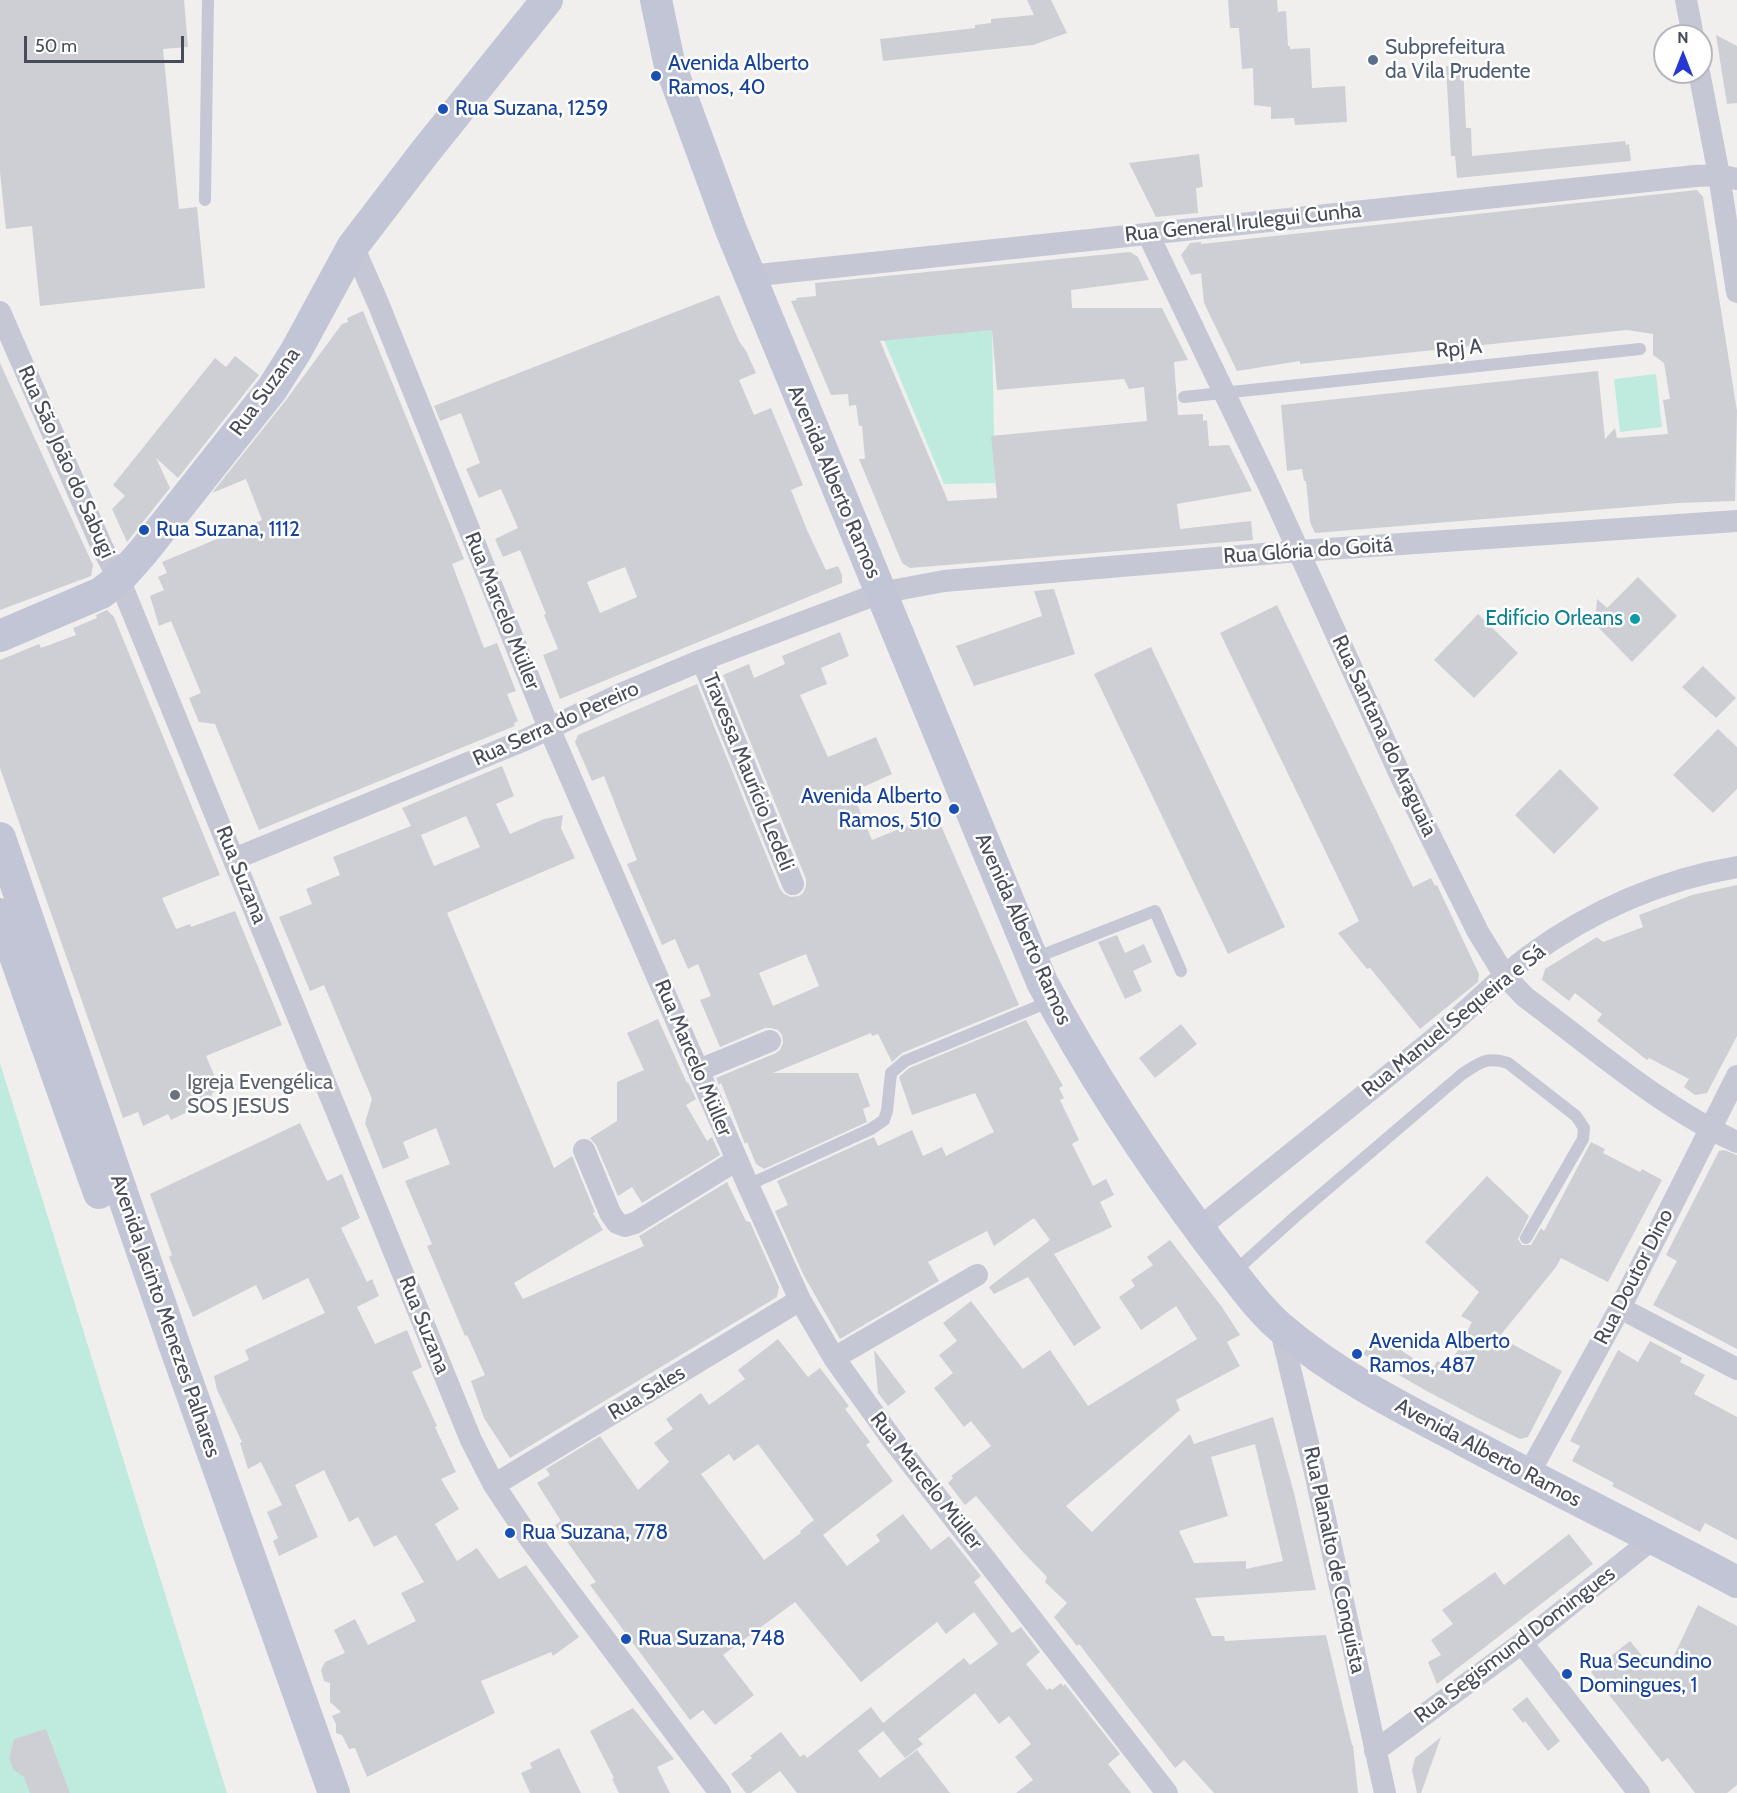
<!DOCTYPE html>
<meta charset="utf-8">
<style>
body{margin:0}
#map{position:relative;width:1737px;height:1793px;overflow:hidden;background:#f0efee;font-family:Cabin,sans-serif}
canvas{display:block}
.north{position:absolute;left:1653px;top:24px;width:60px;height:60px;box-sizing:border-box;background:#fff;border:2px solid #b5b7bd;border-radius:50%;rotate:0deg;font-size:16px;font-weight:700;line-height:24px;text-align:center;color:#474b5a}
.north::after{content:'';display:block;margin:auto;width:21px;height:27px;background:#2638d2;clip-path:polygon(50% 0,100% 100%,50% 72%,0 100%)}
.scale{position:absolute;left:24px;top:36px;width:160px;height:27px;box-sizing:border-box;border:3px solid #474b5a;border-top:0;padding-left:8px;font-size:18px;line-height:21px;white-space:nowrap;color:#474b5a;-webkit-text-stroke:4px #fff;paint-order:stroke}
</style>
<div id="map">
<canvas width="1737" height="1793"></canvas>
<div class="north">N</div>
<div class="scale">50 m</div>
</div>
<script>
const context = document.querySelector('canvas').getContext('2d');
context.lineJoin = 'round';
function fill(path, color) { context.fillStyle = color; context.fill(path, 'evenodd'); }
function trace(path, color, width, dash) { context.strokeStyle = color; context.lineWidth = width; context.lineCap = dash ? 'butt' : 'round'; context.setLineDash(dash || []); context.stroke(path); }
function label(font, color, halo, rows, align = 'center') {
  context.font = font + ' Cabin,sans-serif'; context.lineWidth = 5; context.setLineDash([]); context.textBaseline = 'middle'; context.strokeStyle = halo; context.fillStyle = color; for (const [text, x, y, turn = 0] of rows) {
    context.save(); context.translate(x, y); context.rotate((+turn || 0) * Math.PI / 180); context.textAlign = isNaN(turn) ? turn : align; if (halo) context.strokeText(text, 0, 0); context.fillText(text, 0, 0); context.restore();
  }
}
fill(new Path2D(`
 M992 326 995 483 944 484 884 340Z
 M1656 374 1662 427 1620 432 1614 379Z
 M0 1063 227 1793H0Z`), '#bfebdf');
fill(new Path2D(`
 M0 0H184L188 47 163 49 179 209 197 207 205 288 40 306 32 226 6 229 0 172Z
 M1027 0H1051L1067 33 1033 45 883 61 880 39 975 28V25L991 23V19L1034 15Z
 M1228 0H1277L1278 12 1286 11 1288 46H1290V49L1310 48 1312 88 1345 86 1347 122 1295 125 1294 118 1271 119V107L1254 105 1253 68 1242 69 1239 28H1230Z
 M1716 35 1737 46V103L1727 104Z
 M1463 65 1466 128H1471L1472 156 1625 141 1626 145 1629 144 1631 161 1457 178 1455 156H1451L1446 66Z
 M1199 154 1203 187 1196 188 1198 213 1156 217 1129 163Z
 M1697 190 1703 197 1737 411 1735 501 1679 503 1315 533 1310 522 1306 481H1304L1302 469 1287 471 1281 405 1598 371 1605 439 1615 428 1617 438 1668 434 1663 400 1670 399 1664 363 1653 355V334L1627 330 1300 364V361L1237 371 1204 303 1201 273 1191 275 1181 255 1190 243 1201 242V244Z
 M1130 252 1138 257 1149 280 1071 290 1072 308H1162L1188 360 1174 362 1178 415 1203 414V421L1207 420 1209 446 1229 445 1252 491 1177 504 1180 529 1251 521 1253 540 910 568 902 563 859 459H865L862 426H859L856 405 849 406 848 394 831 395 791 301 797 300 796 298 816 296 815 283ZM992 330 997 390 1124 379 1129 389 1144 387 1147 421 991 436 997 498 948 501 880 341Z
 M719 295 739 341 746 351 756 373 739 380 754 415 771 408 803 485 791 490 807 530 826 570 838 566 842 575V583L560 699 543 655 558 649 544 615 546 614 520 550 503 557 495 539 518 528 501 489 479 498 466 469 480 463 461 413 440 421 434 406ZM625 567 637 597 600 613 587 582Z
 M363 311 464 559 452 564 484 648 497 643 516 691 507 694 518 721 514 723 515 726 259 830 215 724 199 722 196 715 189 698 201 693 171 621 159 626 150 596 164 590 158 577 167 573 162 562 262 520 246 479 212 493 286 400 342 324 348 322 347 318Z
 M235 356 259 375 178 478 156 458 170 488 127 542 112 509 125 496 113 485 215 358 226 367Z
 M0 363 93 565 91 576 0 610Z
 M1638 577 1677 616 1632 662 1595 624 1597 599 1607 608Z
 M1054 589 1075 654 974 686 956 646 1042 616 1034 591Z
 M1277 605 1413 887 1431 878 1435 886 1437 885 1479 974 1478 982 1420 1029 1370 968 1367 969 1338 933 1359 921 1220 633Z
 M107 610 114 617 220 875 162 898 176 929 190 924 191 927 235 911 282 1025 206 1056 220 1089 211 1094 214 1099 171 1120 168 1114 143 1126 138 1112 123 1118 0 768V660L39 644 41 648 76 635 73 628 97 618 96 615Z
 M1478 614 1518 653 1474 698 1434 660Z
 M840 632 849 656 821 668 827 684 800 695 828 757 876 737 892 774 852 792 872 840 936 814 1019 1005 902 1053 892 1062 878 1034 872 1036 871 1033 773 1073H858L870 1106 863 1109 867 1122 764 1169 756 1164 747 1142 745 1144 721 1083 719 1085 716 1078 776 1053 780 1050 783 1043 782 1035 778 1030 771 1028H765L720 1047 700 1000 711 996 698 964 688 969 675 939 662 945 627 864 637 860 604 776 592 781 575 742 578 735 697 684 780 889 784 894 791 897 799 896 803 893 806 886V879L723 675 749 664 754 678 785 664 782 656ZM806 954 819 986 773 1006 759 973Z
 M1151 647 1285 927 1228 954 1094 674Z
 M1703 666 1736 698 1716 718 1682 687Z
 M1718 729 1737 747V789L1713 813 1673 775Z
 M502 766 514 796 496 804 510 834 544 819 563 815 561 828 575 858 447 913 554 1168 572 1156 595 1212 593 1213 603 1230 514 1283 523 1299 644 1246 639 1236 727 1182 746 1221 750 1222 779 1287 777 1297 510 1458 484 1418 471 1381 485 1375 467 1335 465 1336 427 1246 432 1244 405 1181 450 1164 436 1128 403 1142 409 1158 383 1169 365 1123 372 1099 324 985 310 991 279 917 312 904 306 889 340 875 333 857 411 826 402 808ZM466 816 480 847 434 866 421 835Z
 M1560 769 1599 808 1554 854 1515 815Z
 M1737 885V1036L1707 1093 1695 1095 1684 1087 1689 1079 1649 1058 1647 1060 1597 1021 1602 1014 1575 993 1569 1001 1542 980 1545 969 1597 937 1603 942 1643 927 1639 915 1692 895Z
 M1117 935 1125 953 1144 944 1152 962 1133 971 1142 991 1125 999 1098 942Z
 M658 1019 687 1083 688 1082 696 1099 686 1105 707 1141 712 1137 720 1155 642 1203 632 1187 618 1196 596 1145 590 1138 617 1121V1082L644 1070 627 1033Z
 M1026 1020 1063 1086 1059 1088 1064 1098 1060 1100 1079 1140 1072 1144 1093 1186 1106 1179 1114 1195 1100 1202 1112 1227 1054 1254 1101 1328 1074 1346 1028 1277 994 1294 989 1287 1050 1240 1034 1218 994 1246 987 1231 928 1262 939 1281 840 1339 803 1274 775 1211 788 1205 777 1181 874 1137 878 1146 912 1130 923 1156 942 1147 946 1156 994 1132 975 1093 912 1115 899 1077 909 1068Z
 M1181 1024 1197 1044 1155 1078 1139 1058Z
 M300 1123 327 1181 342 1174 360 1218 341 1228 367 1282 372 1279 379 1296 357 1307 375 1344 407 1330 422 1367 412 1372 437 1426 435 1427 456 1472 441 1479 459 1509 435 1524 457 1561 477 1548 499 1579 526 1565 579 1637 553 1656 551 1652 481 1681 495 1713 367 1777 355 1748 349 1749 342 1735 336 1733V1724L332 1716 341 1712 330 1702V1683L324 1681 321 1670 325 1662 345 1653 334 1630 355 1619 368 1645 416 1621 401 1593 424 1582 396 1535 374 1547 358 1517 349 1522 324 1470 295 1485 318 1537 279 1556 273 1541 278 1538 267 1512 282 1505 261 1462 248 1469 240 1443 242 1442 217 1390 214 1376 249 1360 245 1350 325 1313 308 1278 263 1300 256 1285 193 1317 169 1257 172 1255 150 1194Z
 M1591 1142 1605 1149 1603 1153 1640 1172 1642 1169 1662 1180 1608 1282 1561 1258 1556 1267 1499 1337 1562 1371 1528 1437 1520 1439 1474 1416 1423 1389 1363 1354 1377 1334 1432 1371 1437 1361 1446 1365 1448 1361 1451 1363 1472 1322 1461 1316 1479 1292 1425 1242 1487 1176 1529 1216 1518 1239 1522 1245H1531L1541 1228 1544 1231Z
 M1724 1150 1737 1155V1349L1653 1305 1677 1261 1666 1255 1719 1151Z
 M1170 1240 1222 1307 1240 1335 1227 1342 1240 1366 1176 1400 1180 1410 1066 1506 1092 1532 1190 1434 1194 1444 1273 1417 1294 1493 1316 1590 1195 1598 1212 1636H1224L1225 1641 1326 1635 1352 1745H1353L1358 1793H1214L1184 1760 1175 1768 1079 1644 1077 1646 1054 1617 1067 1603 1045 1582 1047 1577 1022 1551 976 1496 965 1505 948 1483 953 1478 951 1476 991 1446 971 1421 964 1427 934 1388 953 1373 939 1355 957 1341 943 1323 971 1301 1023 1369 1050 1350 1088 1406 1197 1339 1176 1306 1141 1330 1119 1297 1135 1286 1131 1280 1153 1265 1147 1257ZM1255 1444 1283 1561 1246 1569V1561L1194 1563 1179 1531 1228 1516 1211 1457Z
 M778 1339 808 1377 820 1368 849 1406 845 1409 870 1442 866 1445 893 1481 823 1535 847 1566 880 1541 876 1535 903 1514 931 1550 949 1536 981 1576 974 1582 1012 1633 1021 1627 1040 1652 1026 1664 1047 1690 1050 1688 1052 1690 1061 1683 1063 1686 1065 1684 1120 1754 1108 1764 1131 1793H1016L1033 1780 1015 1757 1031 1744 1009 1716 999 1724 975 1693 918 1739 923 1744 905 1758 883 1731 858 1751 880 1778 917 1750 950 1793H797L780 1771 751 1793H746L731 1774 752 1758 750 1756 781 1732 800 1757 804 1754 807 1758 871 1707 883 1723 964 1658 970 1665 998 1644 974 1612 946 1634 937 1622 861 1682 795 1602 723 1655 754 1695 715 1725 703 1710 690 1720 590 1585 596 1582 555 1525 561 1521 537 1483 550 1475 546 1469 600 1436 638 1490 669 1462 654 1443 673 1429 666 1419 701 1393 709 1405 745 1379 738 1370ZM758 1444 814 1520 800 1531 801 1533 764 1560 701 1474 729 1454 734 1461Z
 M1650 1341 1682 1358 1680 1362 1705 1375 1694 1394 1737 1417V1540L1705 1523 1700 1532 1612 1486 1614 1483 1572 1461 1580 1446 1570 1441 1618 1350 1638 1362Z
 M874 1350 906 1392 888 1406 878 1393Z
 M1569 1534 1593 1564 1437 1684 1428 1662 1441 1655 1431 1640 1453 1624 1442 1610 1495 1572 1504 1585Z
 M1698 1605 1737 1626V1785L1727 1793H1695L1668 1758 1662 1762 1591 1672 1630 1641 1652 1668 1661 1658 1668 1668Z
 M1527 1697 1560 1741 1548 1751 1525 1721 1523 1723 1512 1709Z
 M633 1708 674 1759 657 1767 670 1793H619L612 1779 614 1778 590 1731Z
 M45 1729H46L70 1793H30L24 1777 13 1769 9 1758 14 1739Z
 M1441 1737 1421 1793H1417L1412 1770 1415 1758Z
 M559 1748 581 1793H530L521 1773 532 1768 530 1763Z`), '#cecfd5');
trace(new Path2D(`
 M205 200 208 0
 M1184 397 1640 349
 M1032 959 1155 911 1181 971
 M748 1185 871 1129 884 1120 887 1111 891 1073 905 1061 1051 1001
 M1234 1272 1296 1216 1461 1075C1479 1063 1486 1056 1508 1063L1576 1116 1584 1128 1583 1139 1526 1238`), '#c5c8d4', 12);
trace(new Path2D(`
 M1686 0 1693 36
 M1699 72 1719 175 1737 292
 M1148 234 1269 486 1402 779 1478 932 1505 976 1525 997C1591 1046 1662 1108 1737 1142
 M353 246 378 303 549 728 748 1185 800 1300 834 1358 892 1439 1167 1793
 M749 276 1695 176 1719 175 1737 179
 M0 312 102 547 119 579 471 1440 494 1485 530 1539 720 1793
 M702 660 793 884
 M234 859 527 739 621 694 702 660 880 593 944 581 1299 551 1737 521
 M699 1070 770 1041
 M584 1150 610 1213 617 1223 625 1226 635 1223 737 1160
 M1199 1228C1276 1166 1353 1104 1430 1042 1464 1015 1494 982 1529 956 1590 911 1663 879 1737 867
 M1620 1308 1737 1369
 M1280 1327 1314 1468 1385 1793
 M834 1358 977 1275
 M1528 1475 1620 1308 1737 1076
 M494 1485 800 1300
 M1522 1643 1639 1793
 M1375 1751 1522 1643 1654 1538`), '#c5c8d4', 22);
trace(new Path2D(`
 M656 0 669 62 731 230 1042 982C1091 1074 1148 1161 1211 1245 1231 1270 1257 1308 1281 1328 1336 1375 1400 1407 1463 1440 1554 1489 1646 1534 1737 1582
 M0 636 101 593 119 579 143 552 272 389 296 351 353 246 425 152 547 0
 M0 838 174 1344 334 1793
 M0 914 99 1193`), '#c2c5d5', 32);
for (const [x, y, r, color] of [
 [1373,60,6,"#5c6f8a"],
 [656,76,6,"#1a4fb4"],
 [443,109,6,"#1a4fb4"],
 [144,530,6,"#1a4fb4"],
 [1635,619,6,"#0f9aa8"],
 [954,809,6,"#1a4fb4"],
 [175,1095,6,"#6b7280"],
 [1357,1354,6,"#1a4fb4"],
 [510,1533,6,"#1a4fb4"],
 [626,1639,6,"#1a4fb4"],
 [1567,1674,6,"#1a4fb4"]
]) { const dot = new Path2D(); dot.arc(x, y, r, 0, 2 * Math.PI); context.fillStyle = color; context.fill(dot); trace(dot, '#fff', 2); }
label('21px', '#4e5e75', '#fff', [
 ["Subprefeitura",1385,48],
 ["da Vila Prudente",1385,72]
], 'left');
label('21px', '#164399', '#fff', [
 ["Avenida Alberto",668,64],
 ["Ramos, 40",668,88],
 ["Rua Suzana, 1259",455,109],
 ["Rua Suzana, 1112",156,530],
 ["Avenida Alberto",942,797,"right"],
 ["Ramos, 510",942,821,"right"],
 ["Avenida Alberto",1369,1342],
 ["Ramos, 487",1369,1366],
 ["Rua Suzana, 778",522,1533],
 ["Rua Suzana, 748",638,1639],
 ["Rua Secundino",1579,1662],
 ["Domingues, 1",1579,1686]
], 'left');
label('21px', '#474b5a', '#fff', [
 ["Rua General Irulegui Cunha",1243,223,-6],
 ["Rpj A",1459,349,-6],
 ["Rua Suzana",265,392,-54],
 ["Rua São João do Sabugi",66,462,66],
 ["Avenida Alberto Ramos",834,482,67],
 ["Rua Glória do Goitá",1308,551,-4],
 ["Rua Marcelo Müller",502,611,68],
 ["Rua Serra do Pereiro",556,724,-24],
 ["Rua Santana do Araguaia",1384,736,65],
 ["Travessa Maurício Ledeli",748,772,68],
 ["Rua Suzana",241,875,68],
 ["Avenida Alberto Ramos",1023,929,66],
 ["Rua Manuel Sequeira e Sá",1454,1021,-39],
 ["Rua Marcelo Müller",693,1058,67],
 ["Rua Doutor Dino",1634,1277,-63],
 ["Avenida Jacinto Menezes Palhares",165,1316,71],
 ["Rua Suzana",424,1325,68],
 ["Rua Sales",647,1393,-31],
 ["Avenida Alberto Ramos",1488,1453,28],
 ["Rua Marcelo Müller",926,1481,52],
 ["Rua Planalto de Conquista",1334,1560,78],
 ["Rua Segismund Domingues",1515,1645,-37]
]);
label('21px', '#0d838f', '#fff', [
 ["Edifício Orleans",1623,619]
], 'right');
label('21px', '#5b616d', '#fff', [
 ["Igreja Evengélica",187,1083],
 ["SOS JESUS",187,1107]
], 'left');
</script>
